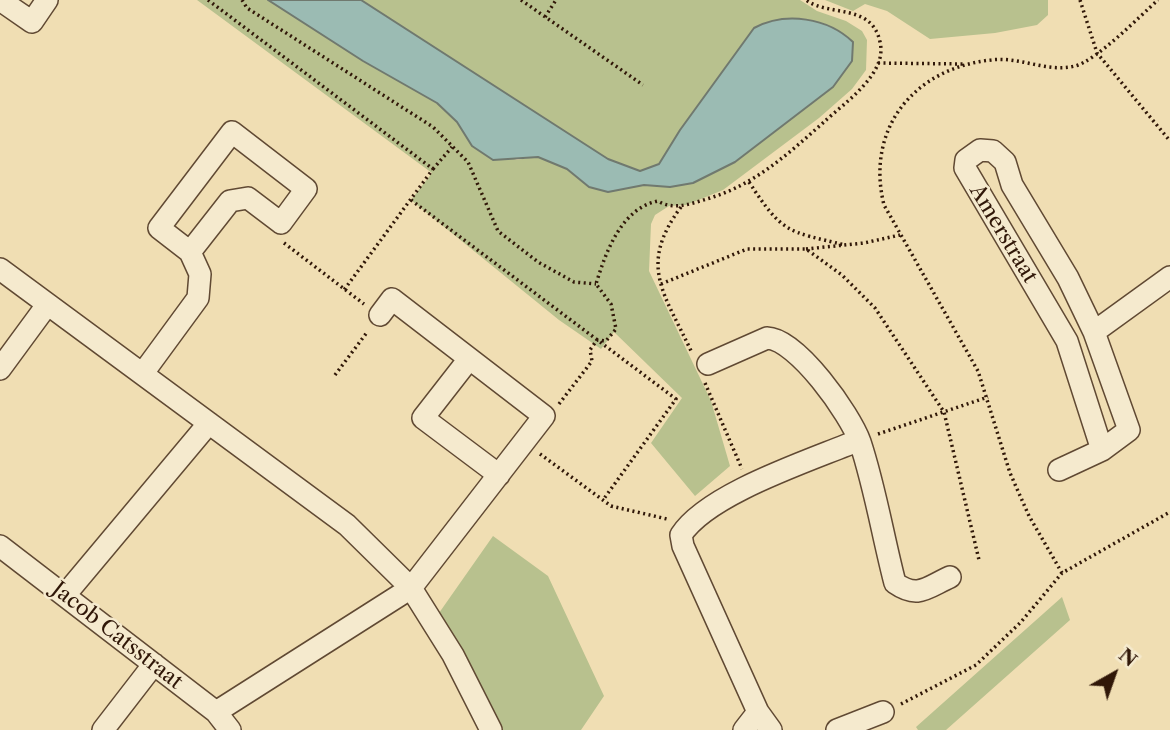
<!DOCTYPE html>
<style>
body{margin:0}
#map{position:relative;width:1170px;height:730px;overflow:hidden;background:#f0deb3;font-family:"Libre Caslon Text",serif}
canvas{display:block}
.north{position:absolute;left:1079px;top:639px;width:70px;height:70px;-webkit-text-stroke:5px #f5eace;paint-order:stroke;rotate:40deg;font-size:19px;font-weight:700;line-height:28px;text-align:center;color:#301708}
.north::after{content:'';display:block;margin:auto;width:24px;height:32px;background:#301708;clip-path:polygon(50% 0,100% 100%,50% 72%,0 100%)}
</style>
<div id="map">
<canvas width="1170" height="730"></canvas>
<div class="north">N</div>
</div>
<script>
const context = document.querySelector('canvas').getContext('2d');
context.lineJoin = 'round';
function fill(path, color) { context.fillStyle = color; context.fill(path, 'evenodd'); }
function trace(path, color, width, dash) { context.strokeStyle = color; context.lineWidth = width; context.lineCap = dash ? 'butt' : 'round'; context.setLineDash(dash || []); context.stroke(path); }
function label(font, color, halo, rows, align = 'center') {
  context.font = font + ' "Libre Caslon Text",serif'; context.lineWidth = 5; context.setLineDash([]); context.textBaseline = 'middle'; context.strokeStyle = halo; context.fillStyle = color; for (const [text, x, y, turn = 0] of rows) {
    context.save(); context.translate(x, y); context.rotate((+turn || 0) * Math.PI / 180); context.textAlign = isNaN(turn) ? turn : align; if (halo) context.strokeText(text, 0, 0); context.fillText(text, 0, 0); context.restore();
  }
}
fill(new Path2D(`
 M197 0H268L363 61 437 103 457 122 472 146 517 160 538 156 567 169 589 187 608 192 644 185 670 187 735 162 833 87 776 21 764 23 680 130 659 164 640 171 608 159 361 0H800L817 11 846 21 862 31 867 40 866 70 852 89 819 118 723 190 686 205 669 206 655 215 651 224 649 271 711 401 730 466 695 496 651 443 682 398 614 332 601 349 559 320 411 200 432 173Z
 M825 0H1048V15L1037 25 995 33 930 39 887 11 865 4 853 11Z
 M493 536 548 576 604 696 581 730H503L470 663 439 613Z
 M1062 597 1070 620 946 730H918L916 727Z`), '#b8c18e');
const water = new Path2D(`
 M268 0H361L608 159 640 171 659 164 680 130 754 28C786 11 828 18 853 42L852 61 833 87 735 162 693 183 670 187 644 185 608 192 589 187 567 169 538 157 493 160 472 146 457 122 437 103 363 61Z`);
fill(water, '#9bbbb3');
trace(water, '#70796f', 2);
const minor = new Path2D(`
 M0 0 32 22 47 0
 M232 132 306 189 281 223 248 198 230 201 190 252 159 228Z
 M0 269 347 525 411 588 453 655 491 730
 M1094 332 1170 277
 M469 359 423 418 499 475
 M708 364 767 338C797 339 850 414 860 442 875 487 883 537 895 583 918 599 926 588 950 577
 M0 369 47 305
 M143 373 198 298 200 274 190 252
 M1059 470 1102 450 1129 430 1094 332 1068 278 1012 185 1005 162 993 151 980 150 966 160 965 168 1067 341 1102 450
 M0 546 216 712 230 730
 M65 595 209 423
 M216 712 411 588 544 416 392 299 380 315
 M103 730 154 664
 M744 730 758 712
 M771 730 758 712 683 546 681 535C708 493 812 460 859 440
 M837 730 883 712`);
trace(minor, '#604933', 24);
trace(new Path2D(`
 M208 0 433 169 344 290
 M242 0 247 8 433 127 468 162 498 231 538 262 574 282 596 284
 M521 0 643 85
 M1080 0 1097 53 1170 141
 M545 17 556 0
 M878 63 964 64
 M433 169 452 147
 M749 182C783 234 787 231 845 245
 M411 200 676 399 603 500
 M681 207C637 266 665 294 692 353
 M284 243 364 304
 M806 249 864 243 900 235
 M661 284 747 249H806L842 275 875 308 944 412 979 560
 M335 375 368 331
 M705 383 742 469
 M559 404 592 361 590 350 597 340 606 341 616 329 611 304 596 284C606 251 622 208 658 201 674 211 693 203 710 198 756 184 789 153 824 122 844 103 888 74 880 42 872 3 829 17 806 0
 M878 434 988 397
 M540 454 611 506 667 519
 M1062 573 1029 516 1010 473 978 371 884 205C865 129 914 68 991 60 1019 56 1047 73 1075 66 1096 61 1140 16 1158 0
 M901 704 976 665 1021 622 1062 573 1170 512`), '#301708', 3.5, [2, 3.5]);
trace(minor, '#f5eace', 21);
label('21px', '#301708', '#f5eace', [
 ["Amerstraat",1003,234,59],
 ["Jacob Catsstraat",117,636,38]
]);
</script>
